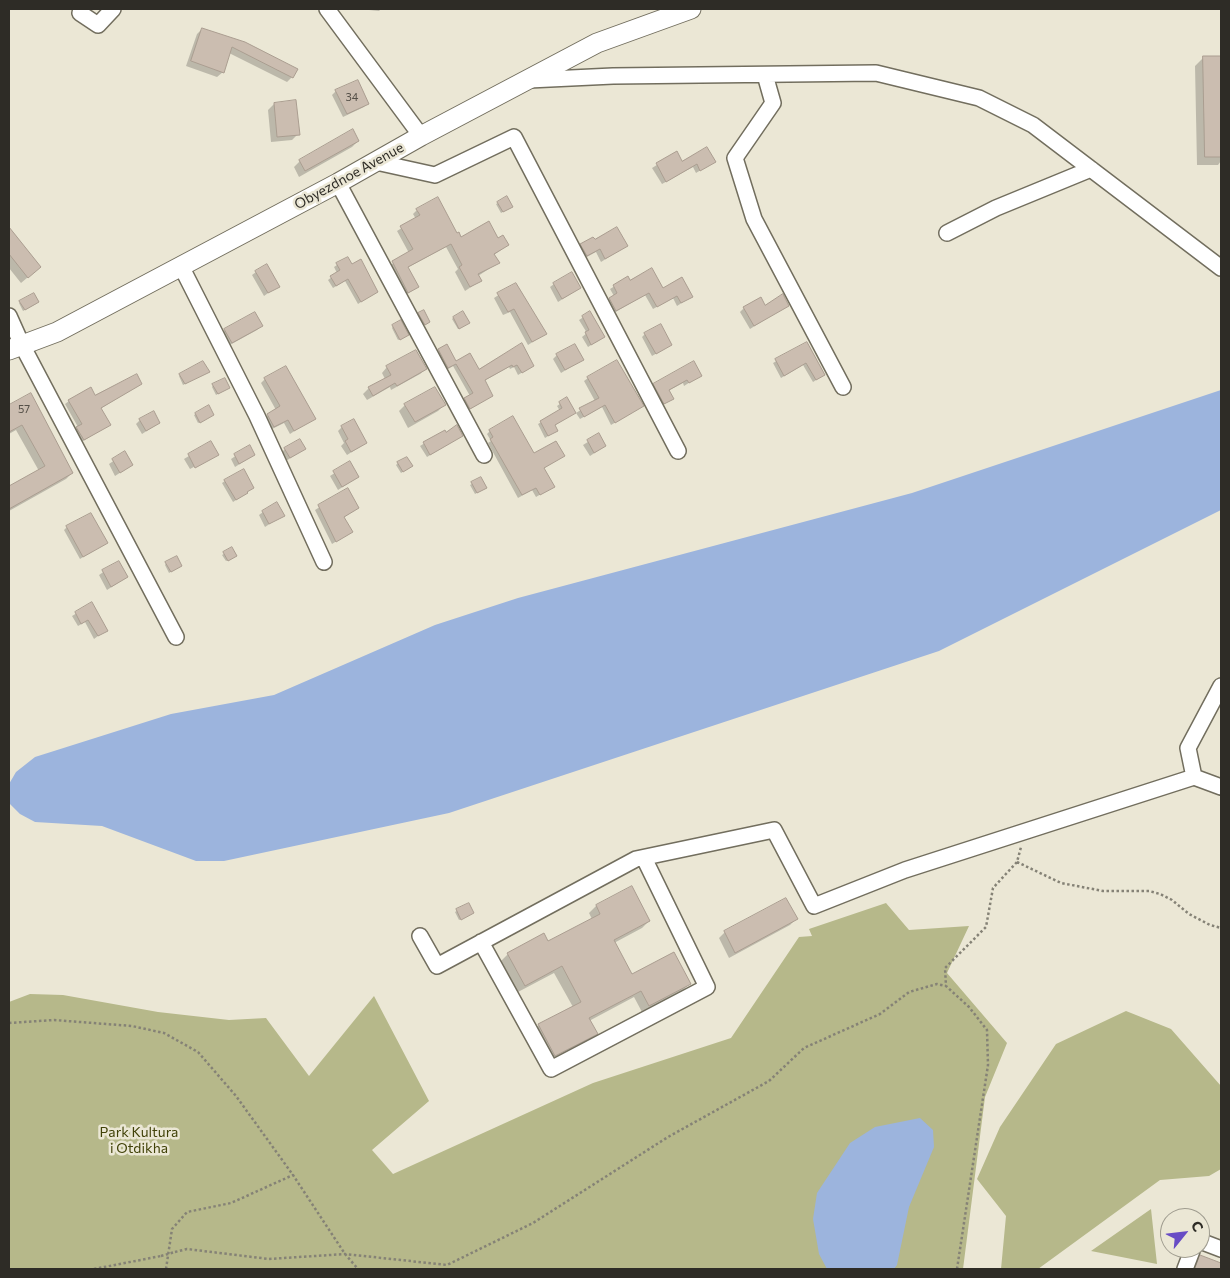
<!DOCTYPE html>
<meta charset="utf-8">
<style>
body{margin:0}
#map{position:relative;width:1230px;height:1278px;overflow:hidden;background:#ebe7d5;font-family:Commissioner,sans-serif}
canvas{display:block}
.frame{position:absolute;inset:0;border:10px solid #2e2c26;pointer-events:none}
.north{position:absolute;left:1160px;top:1208px;width:50px;height:50px;box-sizing:border-box;background:#ebe7d5;border:1px solid #9f9c8f;border-radius:50%;rotate:61deg;font-size:14px;font-weight:700;line-height:20px;text-align:center;color:#2e2c26}
.north::after{content:'';display:block;margin:auto;width:18px;height:22px;background:#684cc5;clip-path:polygon(50% 0,100% 100%,50% 72%,0 100%)}
</style>
<div id="map">
<canvas width="1230" height="1278"></canvas>
<div class="frame"></div>
<div class="north">С</div>
</div>
<script>
const context = document.querySelector('canvas').getContext('2d');
context.lineJoin = 'round';
function fill(path, color) { context.fillStyle = color; context.fill(path, 'evenodd'); }
function trace(path, color, width, dash) { context.strokeStyle = color; context.lineWidth = width; context.lineCap = dash ? 'butt' : 'round'; context.setLineDash(dash || []); context.stroke(path); }
function label(font, color, halo, rows, align = 'center') {
  context.font = font + ' Commissioner,sans-serif'; context.lineWidth = 5; context.setLineDash([]); context.textBaseline = 'middle'; context.strokeStyle = halo; context.fillStyle = color; for (const [text, x, y, turn = 0] of rows) {
    context.save(); context.translate(x, y); context.rotate((+turn || 0) * Math.PI / 180); context.textAlign = isNaN(turn) ? turn : align; if (halo) context.strokeText(text, 0, 0); context.fillText(text, 0, 0); context.restore();
  }
}
fill(new Path2D(`
 M886 903 909 930 969 926 947 973 1007 1043 985 1097 963 1269H9V1002L30 994 63 995 158 1012 229 1020 266 1018 309 1076 374 996 429 1101 372 1150 393 1174 593 1083 731 1038 799 937 812 936 809 929Z
 M1126 1011 1171 1029 1221 1086V1169L1209 1176 1160 1180 1038 1269H1001L1006 1216 977 1179 1000 1127 1056 1044Z
 M1151 1209 1157 1264 1091 1251Z`), '#b6b88a');
fill(new Path2D(`
 M1221 390V510L939 651 449 813 224 861H196L102 826 35 822 20 814 9 803V784L16 772 35 757 171 714 274 695 435 625 518 598 912 493Z
 M920 1118 933 1130 934 1147 909 1207 897 1265 894 1269H827L819 1254 813 1219 817 1193 850 1143 875 1127Z`), '#9cb4dd');
fill(new Path2D(`
 M359 9H381L379 11Z
 M202 29 292 77 287 82 229 53 223 72 217 77 186 66 197 34Z
 M1204 57H1221V161L1218 165H1197L1195 66Z
 M336 91 367 103 364 107 343 117 332 95Z
 M274 104 298 134 292 140 271 142 268 110Z
 M358 141 352 147 299 177 294 167 300 161Z
 M676 153 681 162H714L696 173 693 167 662 184 652 168Z
 M498 203 510 208 501 213 496 204Z
 M417 210 461 238 498 239 508 245 494 255 498 263 478 276 480 281 465 291 455 272 458 269 446 247 407 268 418 287 404 296 389 266 409 253 397 231 416 219 413 214Z
 M9 229 40 267 21 283 9 268Z
 M594 241 626 246 601 262 596 252 583 259 577 248 581 245Z
 M347 258 351 265 376 292 358 304 345 281 333 288 328 280 337 273 334 267Z
 M256 272 278 286 264 296 252 275Z
 M628 278 630 282 691 297 677 306 673 298 653 309 645 295 612 314 606 302 614 296 610 289Z
 M515 284 545 334 528 345 510 312 503 315 494 298Z
 M554 284 580 288 558 302 550 287Z
 M20 302 36 304 23 311 19 303Z
 M788 305 750 329 740 312 744 308Z
 M590 313 604 337 588 347 582 337 587 333 579 320Z
 M419 314 429 322 423 326 418 316Z
 M453 318 466 324 458 329 452 319Z
 M261 326 257 330 228 346 221 334 225 330Z
 M393 326 406 336 398 340 392 328Z
 M645 334 671 345 652 356 642 337Z
 M807 344 824 375 813 382 803 365 781 378 773 363Z
 M521 345 533 366 518 375 514 367 510 369 509 367 484 381 492 396 467 411 462 402 470 396 453 366 445 371 436 353 447 346 456 362 479 370Z
 M557 355 582 360 561 373 553 359Z
 M387 367 426 369 420 374 391 390 390 387 367 400 363 394 369 388 385 379 382 373Z
 M208 372 183 385 179 376 180 375Z
 M701 375 684 386 683 383 668 391 672 398 660 407 650 388 654 385Z
 M588 378 643 406 611 425 602 407 580 419 576 413 595 401 584 381Z
 M265 379 314 418 290 434 284 423 270 430 264 418 276 410 261 383Z
 M141 384 100 409 109 425 80 443 73 431 78 427 65 404 69 401 95 397Z
 M213 385 227 389 216 395 212 387Z
 M30 395 72 473 66 479 9 511V488L39 471 16 430 9 434V407Z
 M567 399 574 413 554 426 556 431 545 438 538 424 560 411 557 406Z
 M405 405H444L438 411 408 428 399 411Z
 M208 407 211 416 198 423 194 415Z
 M140 420 159 423 142 434 136 424Z
 M342 427 366 443 347 455 341 446 344 443 338 431Z
 M444 431 445 433 462 436 427 457 420 446Z
 M490 431 533 455 563 456 543 469 553 487 536 497 532 490 518 498 488 443 491 441 487 434Z
 M599 435 605 446 590 456 583 445Z
 M210 443 214 456 190 469 184 459Z
 M249 447 254 455 235 467 231 459Z
 M285 449H304L286 461 281 453Z
 M125 453 132 465 115 476 109 464Z
 M350 463 358 477 338 490 330 476Z
 M398 463 409 468 401 473 396 465Z
 M481 479 484 489 475 494 470 485Z
 M225 481 246 492 247 493 233 502 222 483Z
 M347 490 358 508 343 518 351 532 332 544 315 510Z
 M263 512 283 515 265 527 259 515Z
 M67 527 106 543 80 559 64 530Z
 M232 549 234 557 226 561 222 555Z
 M118 562 127 577 107 590 99 575Z
 M166 563 179 567 169 573 165 565Z
 M92 604 106 630 94 639 85 622 78 626 72 616Z
 M631 887 649 921 642 928 614 943 632 976 689 984 682 991 642 1012 634 997 589 1021 596 1034 589 1041 548 1062 532 1032 539 1025 573 1007 554 973 518 992 501 961 508 954 548 943 592 919 589 913 596 906Z
 M468 904 471 914 459 920 455 912Z
 M796 919 790 925 729 958 719 938 725 932Z
 M1201 1257 1221 1264V1269H1192L1194 1263Z`), '#0003');
const building = new Path2D(`
 M202 28 245 42 298 69 293 78 232 47 224 73 191 61Z
 M1203 56H1221V157H1205Z
 M358 80 369 104 347 114 335 90Z
 M296 100 300 135 277 137 274 103Z
 M353 129 359 141 305 171 299 160Z
 M707 147 716 162 700 171 697 164 666 182 656 163 677 151 682 161Z
 M507 196 513 207 503 212 497 202Z
 M438 197 457 233 459 232 461 237 489 221 498 238 503 235 509 245 494 254 500 263 478 274 482 281 470 287 459 267 462 265 451 244 408 267 419 287 408 293 392 261 413 249 400 226 420 215 416 209Z
 M9 227 41 267 28 278 9 254Z
 M617 227 628 246 605 259 600 249 587 256 580 244 593 237 595 239Z
 M348 257 352 264 361 259 378 292 361 302 348 279 336 286 330 276 340 270 336 263Z
 M267 264 280 287 268 293 255 271Z
 M652 268 663 288 682 277 693 297 681 303 677 296 657 307 649 293 616 311 609 298 617 293 613 285 628 276 630 280Z
 M572 272 581 288 562 299 553 283Z
 M516 283 547 334 532 342 514 309 508 312 497 293Z
 M34 293 39 302 25 310 19 301Z
 M783 294 789 306 754 326 743 307 761 297 765 305Z
 M424 310 430 322 425 325 418 313Z
 M463 311 470 323 459 329 453 317Z
 M590 311 605 337 591 345 585 332 589 330 582 316Z
 M255 312 263 326 232 343 224 329Z
 M401 320 409 335 400 340 392 325Z
 M661 324 672 345 656 354 644 333Z
 M807 342 825 375 816 380 806 363 784 376 775 359Z
 M522 343 534 366 522 373 517 365 513 367 512 365 485 380 493 396 470 409 464 398 473 393 456 364 448 368 438 349 447 344 456 361 470 353 479 369Z
 M575 344 584 360 565 370 556 354Z
 M416 350 427 369 397 386 395 383 373 396 368 387 391 375 386 366Z
 M617 360 644 406 615 423 605 405 584 417 579 408 599 398 587 377Z
 M203 361 210 372 185 384 179 374Z
 M694 361 702 376 689 383 687 380 669 390 674 399 664 404 653 384Z
 M286 366 316 419 294 431 288 420 274 427 267 414 280 406 264 378Z
 M137 374 142 384 101 408 111 425 84 440 76 427 82 424 68 400 91 387 95 395Z
 M225 378 230 388 218 394 212 384Z
 M435 387 446 405 415 422 404 404Z
 M31 393 73 473 9 509V486L45 466 22 425 9 432V405Z
 M567 397 576 413 555 425 558 431 548 436 540 421 562 408 559 402Z
 M209 405 214 415 200 423 195 413Z
 M154 411 160 423 146 431 139 419Z
 M513 416 534 453 556 441 565 456 544 468 555 487 540 495 536 488 522 495 490 439 493 437 489 430Z
 M354 419 367 443 351 452 345 441 348 439 341 426Z
 M457 425 463 436 430 455 423 442 445 430 446 432Z
 M599 433 606 446 594 453 587 440Z
 M300 439 306 449 290 458 284 448Z
 M211 441 219 455 195 468 188 454Z
 M250 445 255 455 239 464 234 454Z
 M125 451 133 465 120 473 112 459Z
 M407 457 413 466 403 472 397 462Z
 M350 461 359 477 342 487 333 471Z
 M244 469 254 488 247 492 248 493 236 500 224 480Z
 M481 477 487 488 477 493 471 482Z
 M348 488 359 508 344 517 353 532 336 542 318 505Z
 M277 502 285 516 269 524 262 511Z
 M91 513 108 543 83 557 66 526Z
 M232 547 237 556 228 561 223 552Z
 M177 556 182 566 171 572 165 562Z
 M119 561 128 577 111 587 102 570Z
 M92 602 108 631 98 636 88 620 81 624 75 612Z
 M632 886 650 921 614 940 632 974 674 952 691 984 649 1006 641 991 589 1018 598 1034 555 1056 538 1024 581 1002 562 966 525 986 507 953 544 933 548 941 600 914 596 905Z
 M786 898 798 919 735 953 724 931Z
 M469 903 474 913 461 920 456 909Z
 M1200 1255 1221 1263V1269H1195Z`);
fill(building, '#cbbdb0');
trace(building, '#aa9d90', 1);
const minor = new Path2D(`
 M327 9 421 136
 M80 13 98 25 113 9
 M765 75 773 103 735 158 754 219 843 387
 M529 80 613 76 876 73 979 98 1033 125 1221 268
 M376 162 435 175 514 137 678 451
 M338 183 484 455
 M947 233 996 208 1091 169
 M181 266 257 416 324 562
 M9 316 22 345 176 637
 M1221 686 1188 748 1194 777 1221 787
 M420 936 437 966 636 859 774 830 814 906 905 870 1194 777
 M481 942 551 1069 707 987 644 858
 M1200 1241 1221 1249
 M1185 1269 1193 1248`);
const major = new Path2D(`
 M9 350 57 332 338 183 421 136 597 43 691 9`);
trace(minor, '#726e5e', 18);
trace(major, '#726e5e', 21);
trace(new Path2D(`
 M1017 862 1061 883 1103 891H1149L1160 894 1172 900 1189 914 1210 925 1221 928
 M9 1023 54 1020 132 1026 164 1033 198 1052 236 1096 293 1175 345 1254 358 1269
 M175 1252 187 1249 269 1259 345 1254 447 1265 533 1223 668 1137 769 1081 804 1048 880 1014 909 992 937 984 946 986
 M94 1269 161 1256
 M166 1269 172 1229 187 1212 231 1203 293 1175
 M957 1269 988 1065 987 1030 969 1007 946 986 945 968 986 927 993 888 1017 862 1021 847`), '#858276', 2.5, [2.5, 2.5]);
trace(minor, '#fff', 15);
trace(major, '#fff', 19);
trace(new Path2D(`
 M161 1256 175 1252`), '#858276', 2.5, [2.5, 2.5]);
label('11px', '#555048', null, [
 ["34",352,97],
 ["57",24,409]
]);
label('14px', '#2e2c26', '#ebe7d5', [
 ["Obyezdnoe Avenue",349,176,-29]
]);
label('14px', '#414208', '#ebe7d5', [
 ["Park Kultura",139,1132],
 ["i Otdikha",139,1148]
]);
</script>
